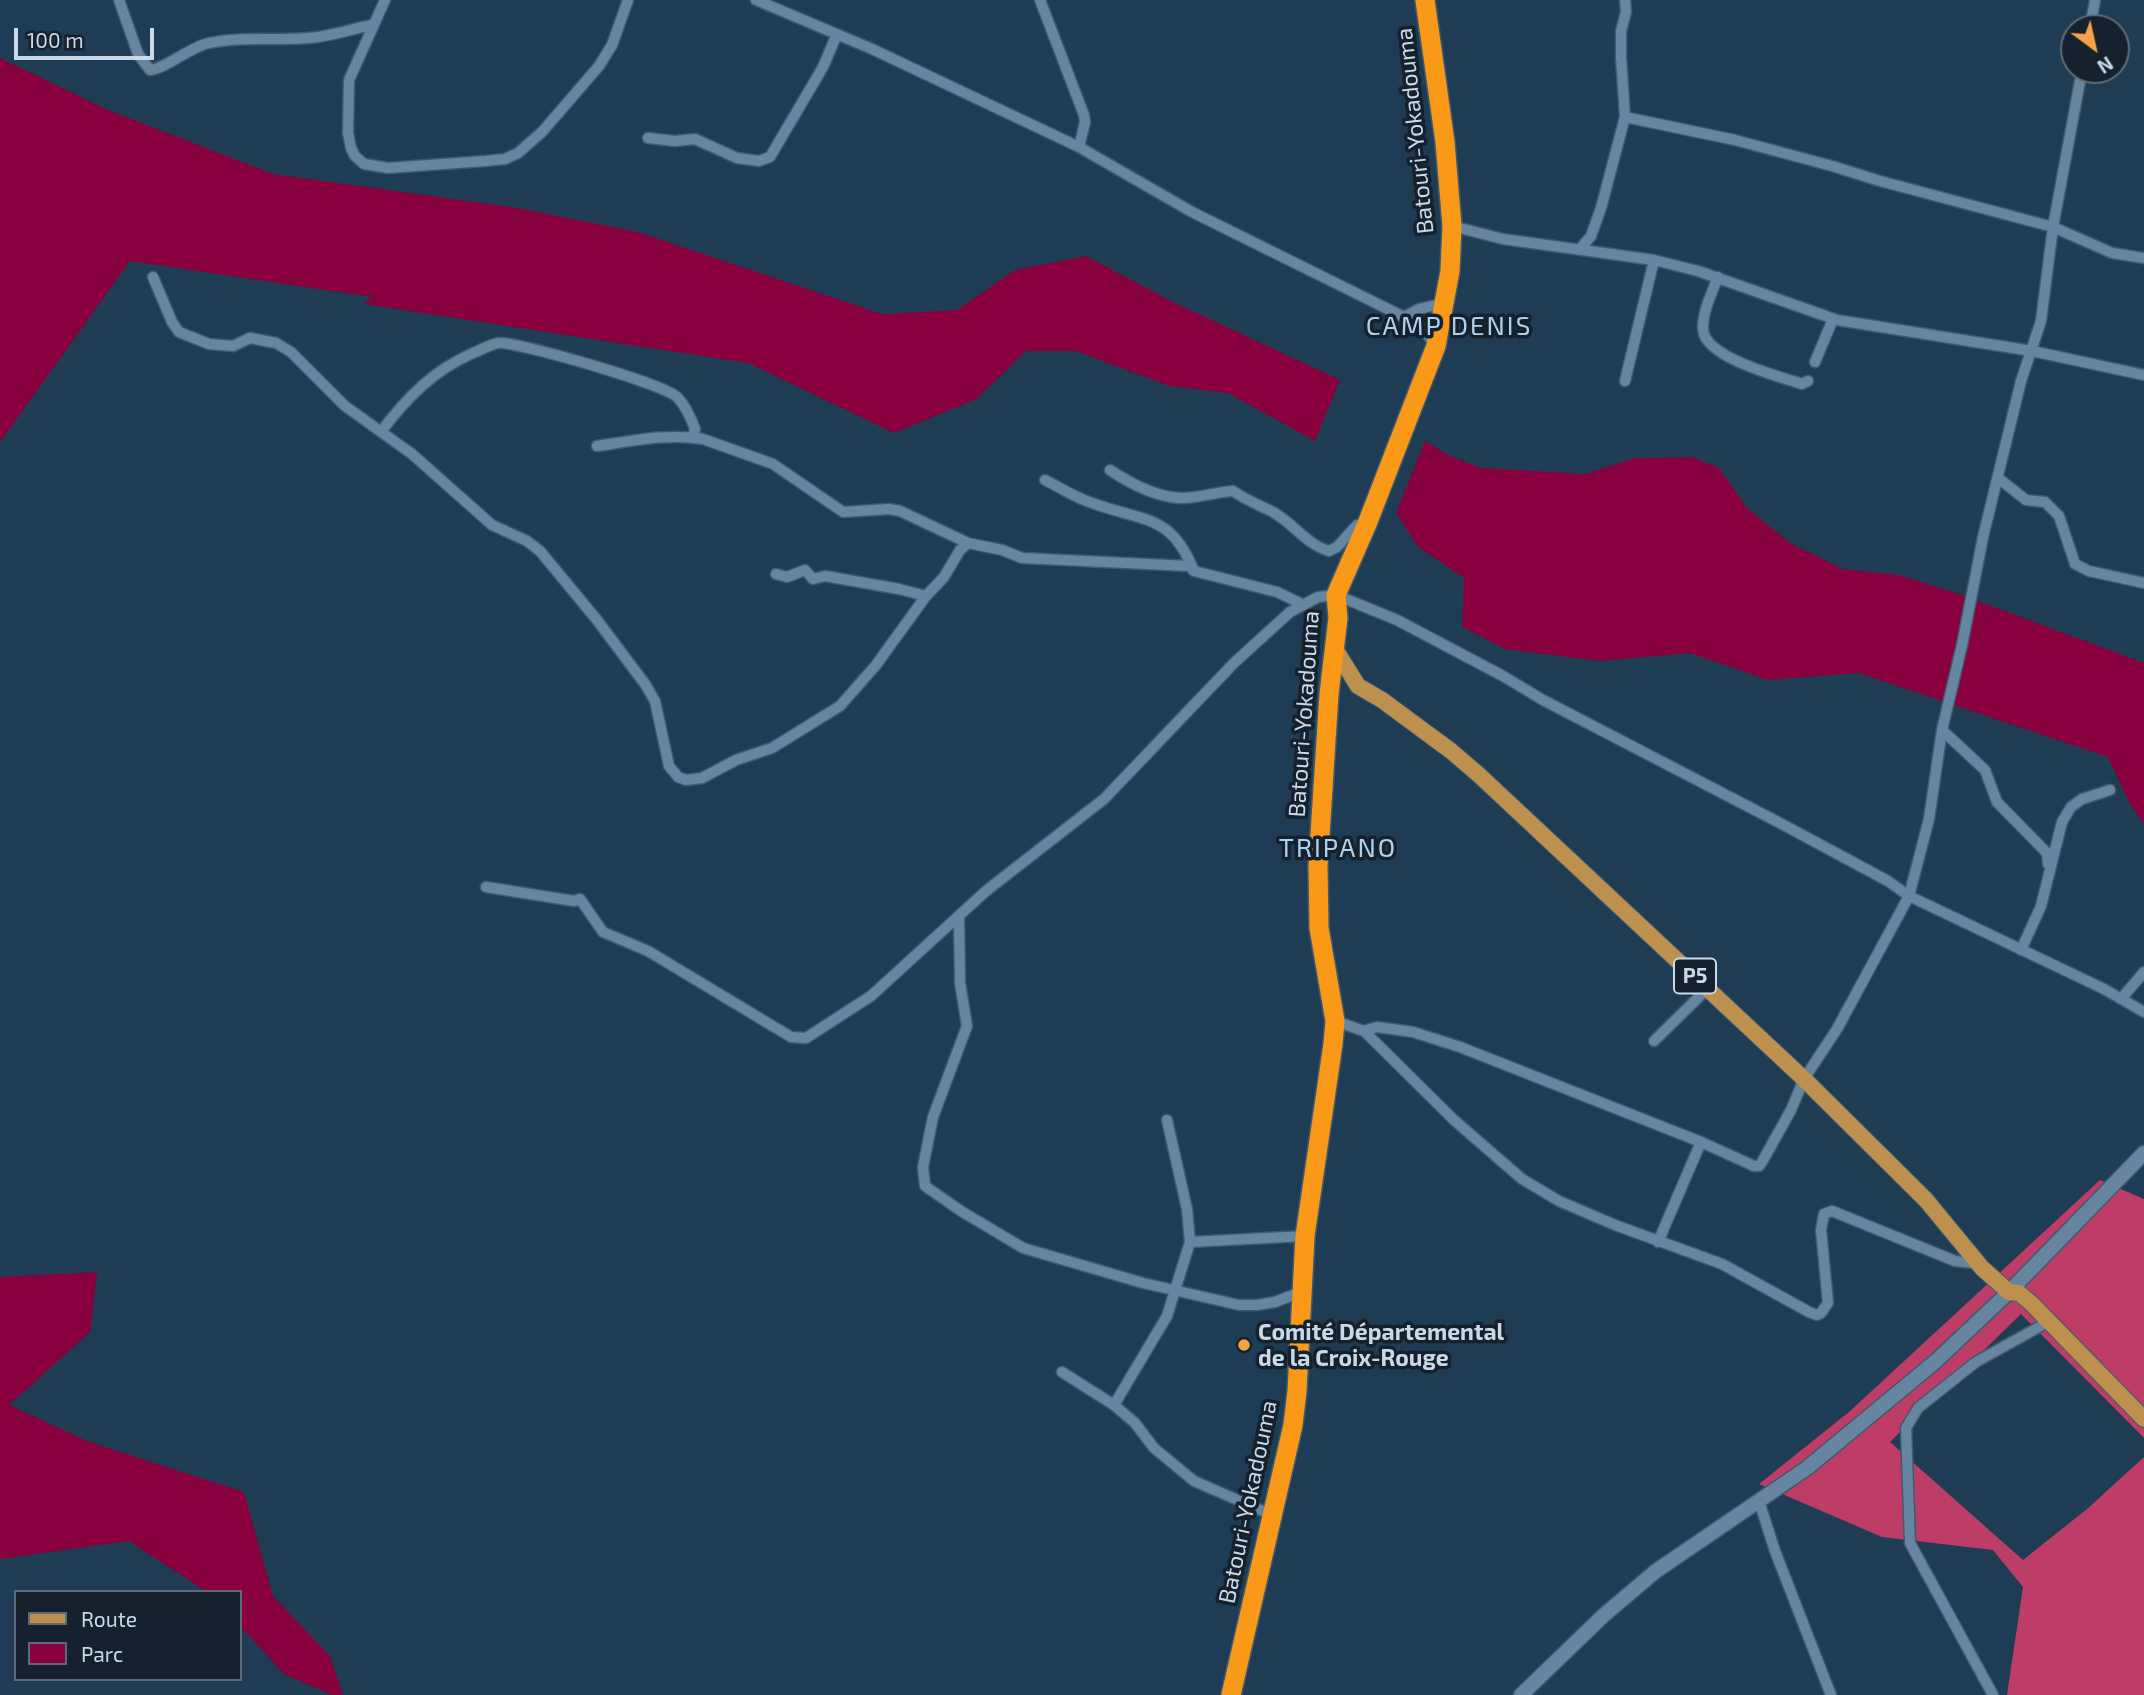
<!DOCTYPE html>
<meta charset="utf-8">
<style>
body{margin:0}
#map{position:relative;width:2144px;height:1695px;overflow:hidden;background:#1e3c54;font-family:"Exo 2",sans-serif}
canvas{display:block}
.legend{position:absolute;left:14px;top:1590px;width:228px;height:91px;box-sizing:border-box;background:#15222d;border:2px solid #5d6b78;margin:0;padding:9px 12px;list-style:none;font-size:21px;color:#c8d9e8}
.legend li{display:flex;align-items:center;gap:14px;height:35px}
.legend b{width:35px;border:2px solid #5d6b78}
.north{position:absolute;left:2060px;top:14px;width:70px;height:70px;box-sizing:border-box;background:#15222d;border:2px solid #5d6b78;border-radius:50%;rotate:147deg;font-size:19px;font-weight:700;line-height:28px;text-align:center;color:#c8d9e8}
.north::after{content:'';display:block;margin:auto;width:24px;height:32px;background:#f6a247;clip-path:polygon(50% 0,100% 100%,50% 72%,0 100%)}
.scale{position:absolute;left:14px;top:28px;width:140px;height:32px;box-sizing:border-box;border:4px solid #c8d9e8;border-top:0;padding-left:9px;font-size:21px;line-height:24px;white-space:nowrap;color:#c8d9e8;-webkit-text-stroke:5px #15222d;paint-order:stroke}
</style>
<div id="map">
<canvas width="2144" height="1695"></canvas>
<ul class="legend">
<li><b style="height:9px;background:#be904e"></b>Route</li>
<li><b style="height:19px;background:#88013e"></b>Parc</li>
</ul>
<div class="north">N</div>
<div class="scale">100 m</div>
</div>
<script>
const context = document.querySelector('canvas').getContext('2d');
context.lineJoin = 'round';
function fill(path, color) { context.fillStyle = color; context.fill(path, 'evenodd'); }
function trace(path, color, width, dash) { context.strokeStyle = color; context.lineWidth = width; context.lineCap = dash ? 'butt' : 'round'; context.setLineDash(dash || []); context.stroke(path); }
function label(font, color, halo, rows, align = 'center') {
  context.font = font + ' "Exo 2",sans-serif'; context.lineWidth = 7; context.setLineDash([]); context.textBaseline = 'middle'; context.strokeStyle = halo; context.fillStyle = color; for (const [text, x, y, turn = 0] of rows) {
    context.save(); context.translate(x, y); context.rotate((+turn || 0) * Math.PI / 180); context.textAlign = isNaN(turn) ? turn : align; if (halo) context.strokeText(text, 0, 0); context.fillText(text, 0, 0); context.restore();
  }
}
fill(new Path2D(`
 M0 58 108 110 273 174 518 208 638 232 882 314 957 310 1015 270 1086 256 1171 301 1340 380 1315 441 1228 393 1169 386 1076 351H1026L976 399 894 433 748 363 364 304 372 297 130 261 0 442Z
 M1425 441 1450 456 1481 468 1586 474 1635 458 1692 457 1719 468 1747 508 1790 543 1843 569 1899 575 1959 594 2144 663V824L2130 804 2108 757 1859 673 1768 680 1690 653 1600 661 1505 649 1462 627 1464 578 1418 547 1396 513Z
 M97 1272 90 1332 9 1405 87 1441 244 1492 273 1596 330 1656 343 1695H332L284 1674 240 1626V1592H207L129 1541 0 1559V1277Z`), '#88013e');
fill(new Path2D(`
 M2100 1180 2144 1199V1438L2021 1314 1890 1442 2023 1560 2087 1509 2144 1457V1695H2007L2023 1587 1993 1550 1882 1537 1759 1484 1849 1412Z`), '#be3d67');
const street = new Path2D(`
 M119 0 138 54 150 70C165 69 190 47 209 43 242 36 274 41 308 38 329 37 351 29 372 25
 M385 0 349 80 348 133 351 148 355 156 364 164 388 168 485 161 505 159 518 153 542 132 599 66 612 45 628 0
 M756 0 872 49 1079 147 1192 212 1404 317 1423 329 1436 346
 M1040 0 1084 115 1085 122 1079 147
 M2090 28 2095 0
 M1625 117 1735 140 1832 166 1880 181 2053 227 2112 253 2144 258
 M648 138 675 141 695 139 737 158 759 161 770 157 823 67 837 34
 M1452 226 1503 239 1654 260 1698 271 1837 320 2032 351 2144 375
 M1580 249 1591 236 1601 208 1625 117 1621 57V31L1626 12 1625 0
 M153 277 172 322 179 332 209 344 233 346 250 338 276 343 291 352 345 406 412 454 492 525 527 541 540 551 597 620 645 684 655 701 669 766 678 777 686 780 702 778 736 760 772 748 840 706 876 665 926 596
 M1718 277C1712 293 1702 312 1703 330 1706 358 1778 376 1802 384L1808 381
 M1404 317 1419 309 1444 303
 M1815 362 1833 319
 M1625 381 1654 260
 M381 432C406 398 434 370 473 353 481 350 489 345 498 343 516 341 664 384 677 397 686 406 691 418 695 429L693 437
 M597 446C632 441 668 433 703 439L773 464 843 512 889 509 900 511 968 543 1002 550 1022 558 1189 566 1194 571
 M1110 470C1131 484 1158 498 1183 498 1200 498 1216 492 1233 491 1246 500 1259 505 1273 512 1293 523 1307 545 1329 551L1337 547 1357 525 1367 524
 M1998 478 2026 500 2045 502 2059 516 2075 564 2089 571 2144 583
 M1045 480C1061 488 1077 499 1095 504 1145 522 1171 514 1194 571L1277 592 1304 605
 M776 574 787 577 805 570 813 579 825 576 899 589 926 596 944 577 960 550 968 543
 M1942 730 1985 770 1997 802 2047 853 2048 864
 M486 887 574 901 580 899 603 932 648 951 791 1037 806 1038 871 996 986 891 1104 799 1234 663 1290 612 1318 597 1336 595 1397 620 1503 676 1543 700 1778 822 1888 881 1909 896 2104 989 2144 1012
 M959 918 960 983 967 1026 933 1117 923 1167 925 1186 961 1211 1023 1248 1143 1283 1239 1305H1257L1275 1302 1301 1292
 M2021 950 2041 906 2062 822 2071 807 2082 799 2110 790
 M2121 999 2144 972
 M1335 1021 1364 1031 1454 1120 1522 1179 1559 1201 1615 1225 1722 1264 1809 1312 1817 1315 1821 1313 1828 1303 1821 1230 1824 1214 1832 1211 1955 1261 1974 1263 1979 1266
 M1364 1031 1377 1027 1413 1032 1460 1047 1701 1142 1754 1166H1759L1762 1162 1791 1110 1804 1079 1837 1029 1909 896 1929 819 1942 730 1962 645 1983 537 2021 381 2041 321 2053 227 2082 70
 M1654 1041 1708 988
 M1190 1242 1305 1236
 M1658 1242 1701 1142
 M1062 1372 1114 1405 1135 1423 1154 1448 1194 1481 1272 1515
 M1114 1405 1167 1316 1190 1242 1187 1209 1167 1120
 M1759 1501 1775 1551 1831 1695
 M1993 1695 1910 1543 1906 1428 1918 1408 1976 1362 2048 1322`);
const secondary = new Path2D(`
 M1521 1695 1604 1615 1656 1571 1807 1468 1936 1361 2009 1292 2144 1153`);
const primary = new Path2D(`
 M1335 649 1358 686 1382 700 1451 751 1479 775 1804 1079 1926 1200 1982 1268 2009 1292 2019 1293 2032 1304 2144 1419`);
const highway = new Path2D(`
 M1231 1695 1293 1425 1297 1391 1305 1236 1333 1044 1335 1021 1319 928 1318 866 1329 694 1338 618 1336 595 1367 524 1436 346 1450 271 1452 226 1445 142 1425 0`);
trace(street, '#3f5a6e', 13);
trace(secondary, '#3f5a6e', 17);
trace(primary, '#3f5a6e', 18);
trace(highway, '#3f5a6e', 22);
trace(street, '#6585a0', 10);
trace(secondary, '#6585a0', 14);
trace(primary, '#be904e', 16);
trace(highway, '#fa9818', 19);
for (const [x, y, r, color] of [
 [1244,1345,7,"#f6a247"]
]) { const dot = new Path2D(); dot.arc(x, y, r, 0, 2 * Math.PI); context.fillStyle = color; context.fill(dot); trace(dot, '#15222d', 2.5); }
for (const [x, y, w] of [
 [1695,976,42]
]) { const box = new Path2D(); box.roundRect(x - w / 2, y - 17.5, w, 35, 5); context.fillStyle = '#15222d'; context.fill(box); trace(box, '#c8d9e8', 2); }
label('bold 21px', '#c8d9e8', null, [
 ["P5",1695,976]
]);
label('23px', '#c8d9e8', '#15222d', [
 ["Batouri-Yokadouma",1415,131,-96],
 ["Batouri-Yokadouma",1304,714,-86],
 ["Batouri-Yokadouma",1248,1502,-78]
]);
label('bold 23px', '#c8d9e8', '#15222d', [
 ["Comité Départemental",1258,1332],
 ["de la Croix-Rouge",1258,1358]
], 'left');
context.letterSpacing = '2px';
label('26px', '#afd1ef', '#15222d', [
 ["CAMP DENIS",1449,326],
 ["TRIPANO",1338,848]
]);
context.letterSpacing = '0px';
</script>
